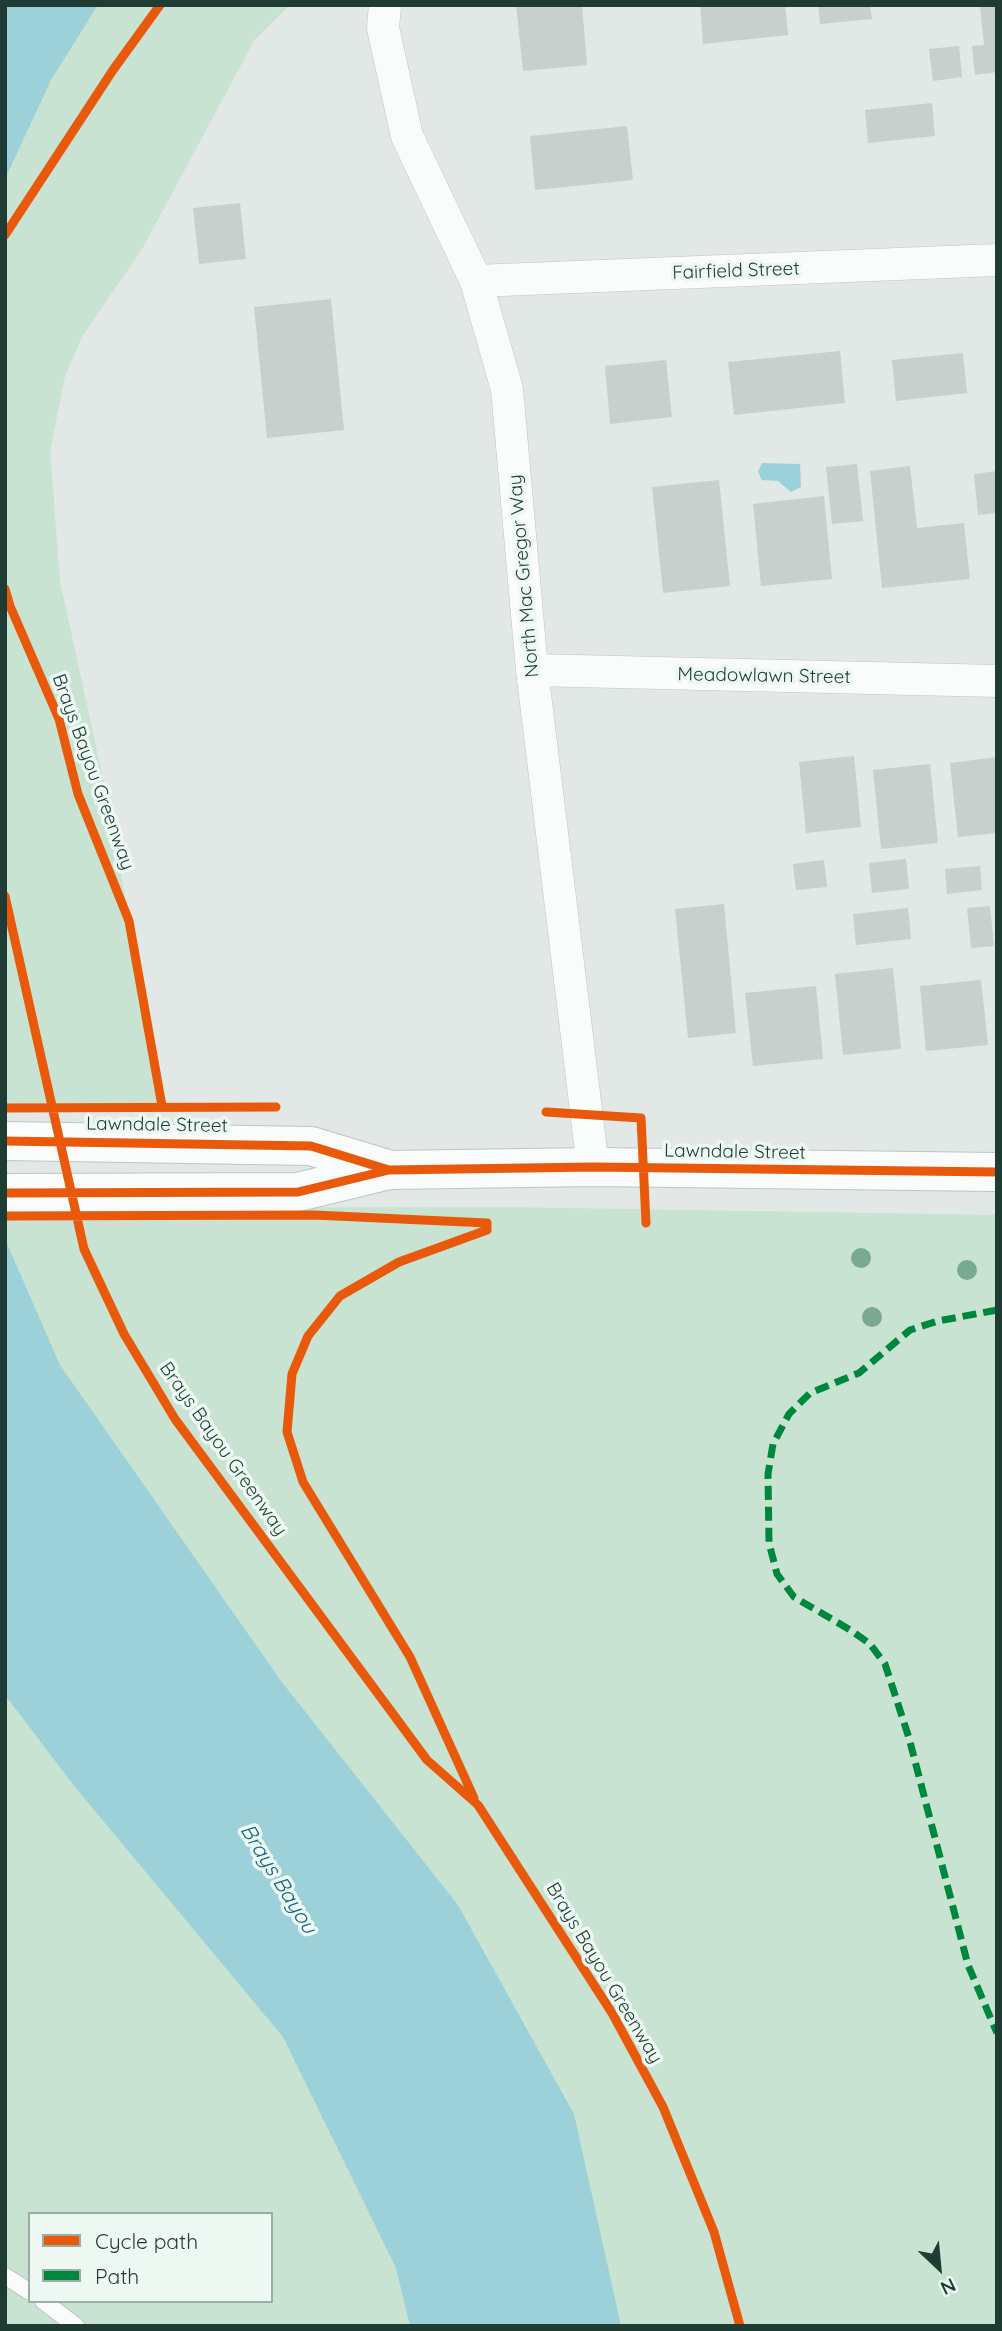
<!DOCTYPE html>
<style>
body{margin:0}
#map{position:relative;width:1002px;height:2331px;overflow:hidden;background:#e1e8e5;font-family:Quicksand,sans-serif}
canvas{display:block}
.frame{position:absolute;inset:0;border:7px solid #1e3c34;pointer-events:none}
.legend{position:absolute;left:28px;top:2212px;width:245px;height:91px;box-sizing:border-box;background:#eef8f3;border:2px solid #9bada7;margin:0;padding:9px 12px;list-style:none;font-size:21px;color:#1e3c34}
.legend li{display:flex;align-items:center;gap:14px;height:35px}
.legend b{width:35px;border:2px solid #9bada7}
.north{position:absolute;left:904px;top:2233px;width:70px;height:70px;-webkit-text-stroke:5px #eef8f3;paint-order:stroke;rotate:154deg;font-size:19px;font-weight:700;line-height:28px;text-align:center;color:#1e3c34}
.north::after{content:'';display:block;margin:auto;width:24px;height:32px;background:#1e3c34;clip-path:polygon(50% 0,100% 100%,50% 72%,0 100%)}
</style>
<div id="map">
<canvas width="1002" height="2331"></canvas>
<div class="frame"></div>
<ul class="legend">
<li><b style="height:9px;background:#e8590c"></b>Cycle path</li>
<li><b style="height:9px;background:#00873e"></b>Path</li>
</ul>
<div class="north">N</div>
</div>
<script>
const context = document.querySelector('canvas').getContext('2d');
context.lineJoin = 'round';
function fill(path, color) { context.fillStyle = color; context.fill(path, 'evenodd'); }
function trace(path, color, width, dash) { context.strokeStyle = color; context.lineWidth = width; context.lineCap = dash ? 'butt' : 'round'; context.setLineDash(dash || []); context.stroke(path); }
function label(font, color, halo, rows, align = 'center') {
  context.font = font + ' Quicksand,sans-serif'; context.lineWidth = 7; context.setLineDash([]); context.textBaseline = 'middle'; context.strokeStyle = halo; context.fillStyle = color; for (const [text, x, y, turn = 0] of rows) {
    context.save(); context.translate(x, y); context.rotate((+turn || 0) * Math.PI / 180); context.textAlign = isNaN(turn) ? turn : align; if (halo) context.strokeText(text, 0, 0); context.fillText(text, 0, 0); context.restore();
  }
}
fill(new Path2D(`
 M5 5H290L254 41 141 251 83 335 65 376 50 451 60 581 109 807 162 1106 150 1104 5 1106Z
 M503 1207 997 1215V2326H5V1208ZM30 2214H271V2301H30Z`), '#c8e3d1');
fill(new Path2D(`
 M5 5H98L51 80 5 179Z
 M762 463 800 464 801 487 791 492 778 481 762 480 758 472Z
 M5 1239 60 1365 281 1681 458 1905 574 2114 621 2326H410L396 2268 283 2037 75 1787 5 1695Z`), '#9dd1da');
fill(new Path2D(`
 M516 5H582L587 65 523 71Z
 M700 5H785L788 35 703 44Z
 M818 5H870L872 19 820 24Z
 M980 5H997V72L975 75 972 46 984 45Z
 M959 46 962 77 933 81 929 49Z
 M932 103 935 136 868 143 865 110Z
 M627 126 633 180 535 190 530 136Z
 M240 203 246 259 199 264 193 208Z
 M331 299 344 430 267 438 254 307Z
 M840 351 845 403 734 415 728 362Z
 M963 353 967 393 896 401 892 360Z
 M666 360 672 417 610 424 605 366Z
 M857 464 863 521 832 524 826 467Z
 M910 466 917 528 964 523 970 579 882 588 870 471Z
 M997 471V513L978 515 974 474Z
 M719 480 730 586 663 593 652 487Z
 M824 496 832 579 761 586 753 504Z
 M854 756 861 827 806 833 799 762Z
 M997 757V833L958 837 950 763Z
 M930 764 938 843 881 849 873 770Z
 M906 859 909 889 872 893 869 863Z
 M824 860 827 887 796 890 793 864Z
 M980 866 982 890 947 894 945 869Z
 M724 904 736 1033 688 1038 675 909Z
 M990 906 994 946 971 948 967 908Z
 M908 908 911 939 856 945 853 914Z
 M893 968 901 1049 843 1055 835 974Z
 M981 980 988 1045 926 1051 920 986Z
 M816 986 823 1059 753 1066 745 993Z`), '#c8cfcc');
const lane = new Path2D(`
 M5 2276 30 2292
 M43 2301 76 2326`);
const street = new Path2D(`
 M385 5 383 28 407 136 476 281 507 389 532 670 593 1167
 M476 281 997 260
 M532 670 997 681`);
const secondary = new Path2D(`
 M5 1141 311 1146 387 1169
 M5 1193 298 1192 389 1170 593 1167 997 1172`);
trace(lane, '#bec5c2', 18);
trace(street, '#bec5c2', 33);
trace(secondary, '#bdc6c2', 40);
trace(lane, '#fafcfb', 16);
trace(street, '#fafcfb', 32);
trace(secondary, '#fafcfb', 38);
trace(new Path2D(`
 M997 1310 938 1321 910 1330 859 1373 810 1393 789 1414 773 1444 768 1474 769 1543 777 1574 794 1597 852 1631 870 1644 885 1664 909 1738 968 1965 997 2033`), '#00873e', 7, [14, 7]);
trace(new Path2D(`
 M5 235 113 70 160 5
 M5 589 10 606 59 719 78 794 129 921 162 1106
 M5 896 84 1249 124 1334 175 1419 427 1760 478 1805 612 2013 663 2107 714 2232 740 2326
 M5 1108 276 1107
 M546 1112 641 1118 646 1223
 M5 1141 311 1146 389 1170
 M5 1193 298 1192 389 1170 593 1167 997 1172
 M5 1216 314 1215 487 1223V1230L399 1262 340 1296 308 1336 292 1374 287 1432 303 1482 410 1657 474 1798`), '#e8590c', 9);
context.fillStyle = '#79a98e';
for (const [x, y] of [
 [861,1258],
 [967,1270],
 [872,1317]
]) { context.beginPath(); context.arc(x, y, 10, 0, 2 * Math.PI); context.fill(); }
label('19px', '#1e3c34', '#eef8f3', [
 ["Fairfield Street",736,271,-2],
 ["North Mac Gregor Way",524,576,-95],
 ["Meadowlawn Street",764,676,1],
 ["Brays Bayou Greenway",93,772,70],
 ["Lawndale Street",157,1125,1],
 ["Lawndale Street",735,1152,1],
 ["Brays Bayou Greenway",223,1449,55],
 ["Brays Bayou Greenway",604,1973,59]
]);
label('italic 21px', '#13697d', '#eef8f3', [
 ["Brays Bayou",278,1879,58]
]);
</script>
